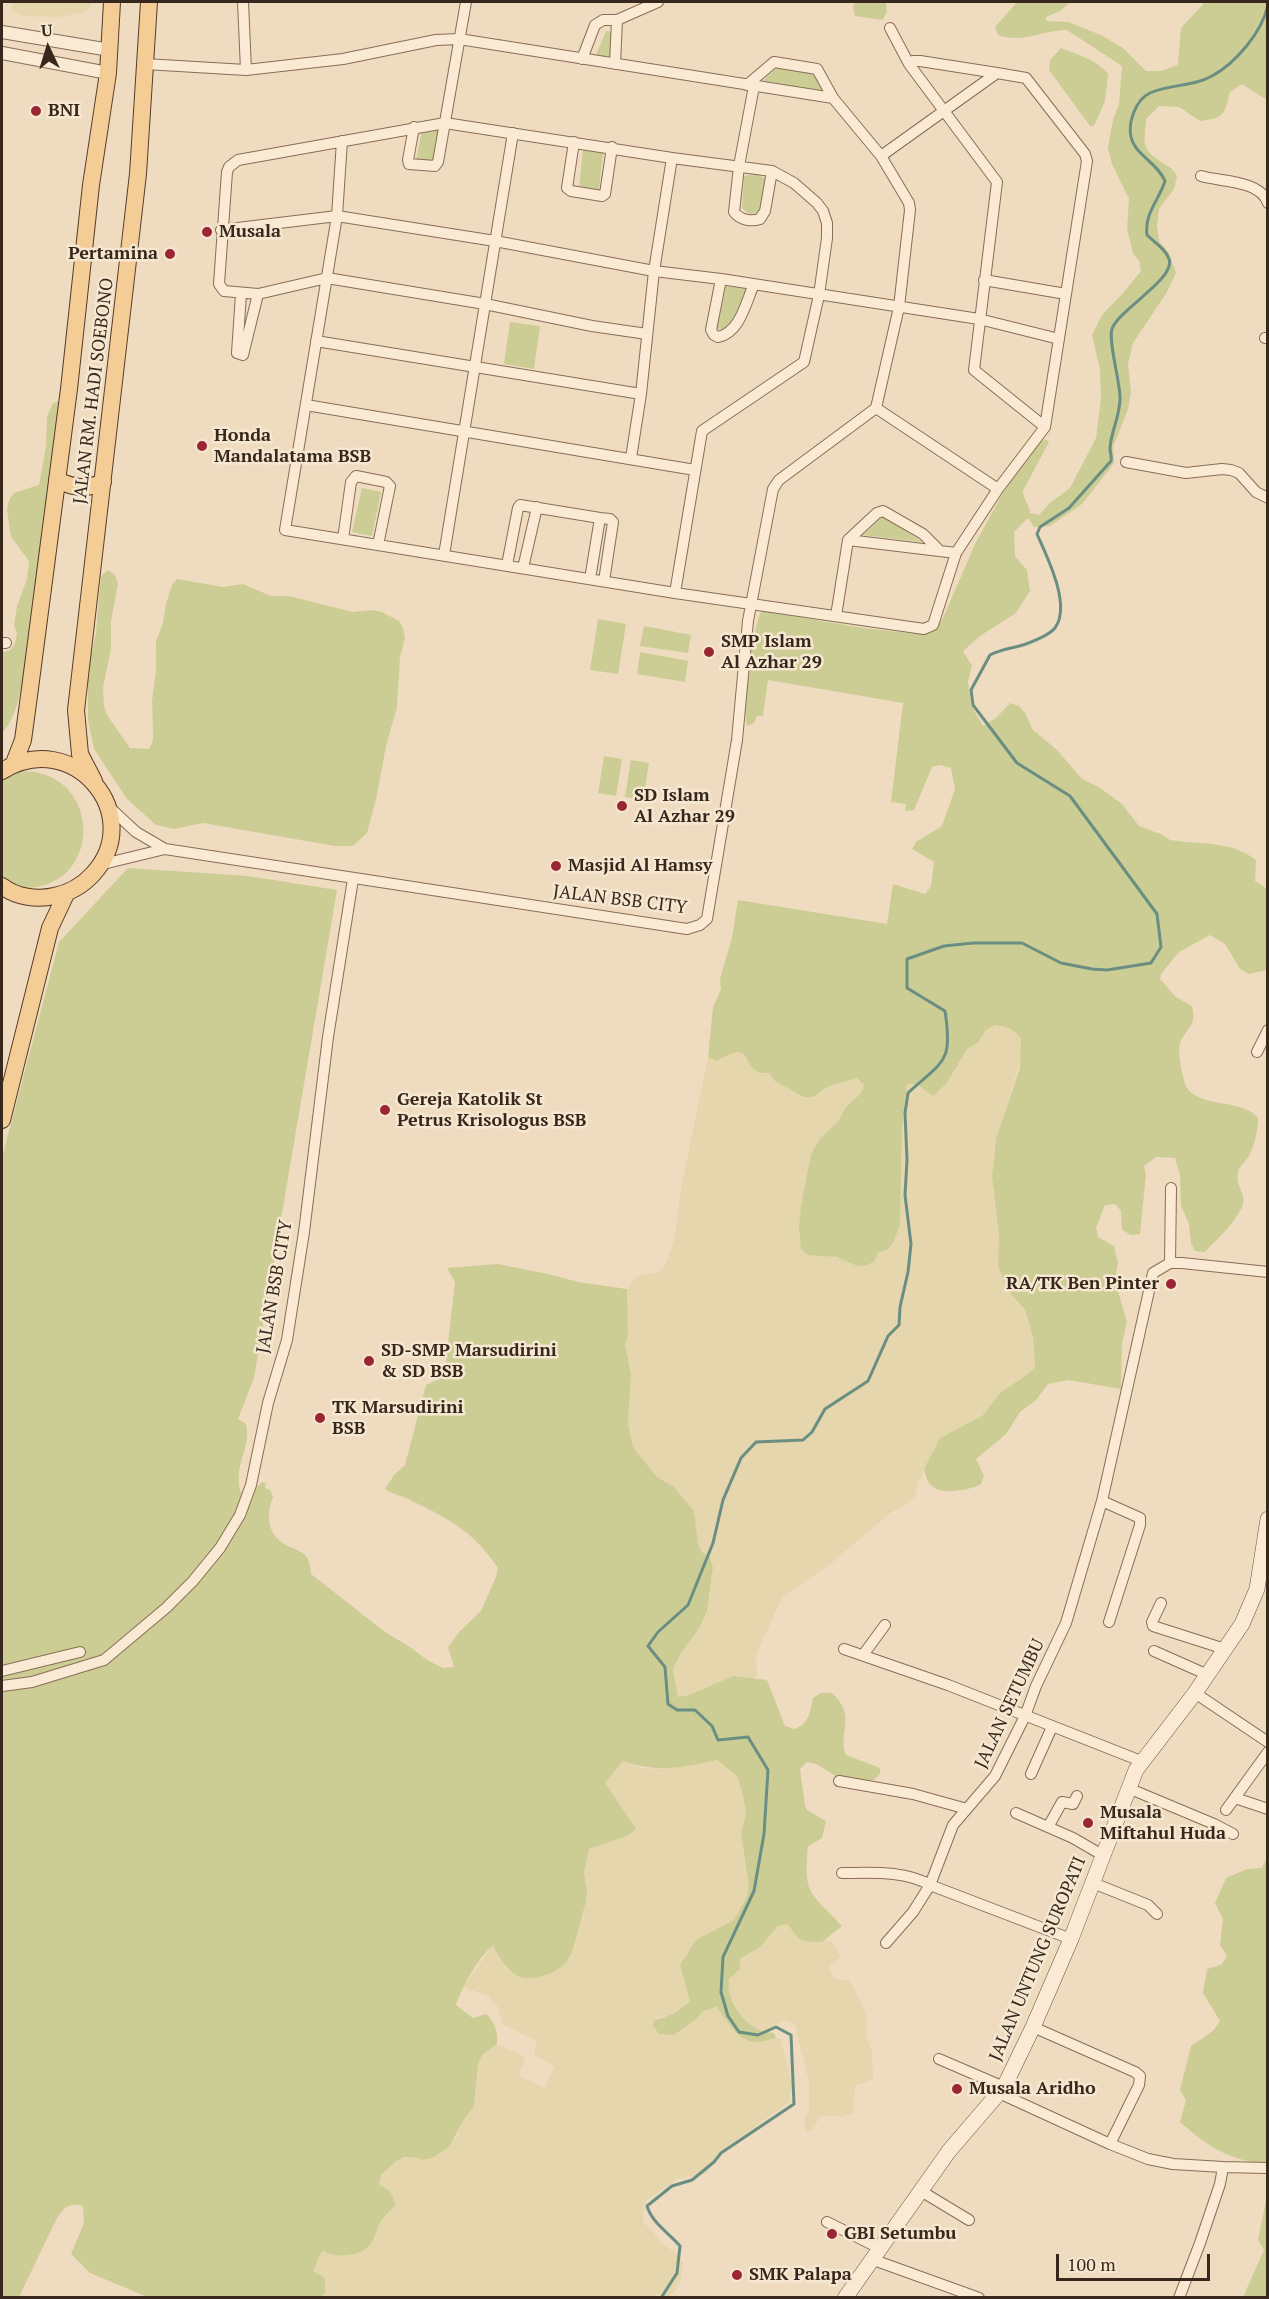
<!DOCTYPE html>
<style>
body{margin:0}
#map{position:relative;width:1269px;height:2299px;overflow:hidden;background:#efdcc0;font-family:"PT Serif",serif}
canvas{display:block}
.frame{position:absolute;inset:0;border:3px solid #37271c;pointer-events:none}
.north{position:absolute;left:18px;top:18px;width:60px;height:60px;-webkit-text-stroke:4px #f6e7d0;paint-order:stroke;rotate:356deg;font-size:16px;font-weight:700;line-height:24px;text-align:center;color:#37271c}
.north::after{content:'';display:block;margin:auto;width:21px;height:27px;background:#37271c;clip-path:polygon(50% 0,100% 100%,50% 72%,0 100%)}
.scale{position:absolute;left:1056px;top:2254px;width:154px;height:27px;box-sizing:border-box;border:3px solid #37271c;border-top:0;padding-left:8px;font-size:18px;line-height:21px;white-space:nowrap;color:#37271c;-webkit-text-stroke:4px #f6e7d0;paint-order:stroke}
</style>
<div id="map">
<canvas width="1269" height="2299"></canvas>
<div class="frame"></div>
<div class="north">U</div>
<div class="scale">100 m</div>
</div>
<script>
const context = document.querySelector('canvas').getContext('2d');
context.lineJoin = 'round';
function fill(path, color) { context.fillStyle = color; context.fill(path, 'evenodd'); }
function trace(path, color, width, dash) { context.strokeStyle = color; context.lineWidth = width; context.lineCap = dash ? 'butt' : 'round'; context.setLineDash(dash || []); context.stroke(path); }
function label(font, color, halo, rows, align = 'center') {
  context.font = font + ' "PT Serif",serif'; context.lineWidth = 5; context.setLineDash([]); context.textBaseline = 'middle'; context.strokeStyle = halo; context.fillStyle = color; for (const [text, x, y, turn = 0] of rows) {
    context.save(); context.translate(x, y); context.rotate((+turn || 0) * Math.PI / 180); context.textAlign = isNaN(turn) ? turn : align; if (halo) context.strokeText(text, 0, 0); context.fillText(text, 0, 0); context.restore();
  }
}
fill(new Path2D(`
 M12 2H93L86 12 59 17 26 16 11 12Z
 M995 1025 1006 1027 1015 1031 1021 1038V1059L996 1138 993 1157V1186L999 1236 998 1267 1011 1294 1024 1310 1028 1319 1033 1337 1035 1367 1028 1374 1000 1393 982 1416 940 1438 919 1481 914 1497 907 1504 890 1513 834 1561 782 1598 756 1654 757 1675 754 1679 733 1676 689 1695 678 1697 673 1669 681 1653 699 1629 707 1611 713 1567 710 1558 702 1552 698 1544 694 1511 674 1487 657 1477 633 1447 628 1423 631 1374 625 1345 628 1336 627 1289 637 1276 658 1273 666 1264 674 1240 682 1184 708 1057 717 1061 733 1051 742 1052 769 1073 822 1093 829 1086 848 1080 857 1078 864 1085 860 1094 846 1107 837 1123 821 1137 811 1154 799 1226 828 1256 846 1260 855 1265 887 1250 900 1225 902 1130 907 1084H917L933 1095 946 1084 968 1048 978 1043 986 1030Z
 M717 1760 737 1776 743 1795 746 1815 741 1833 749 1887 747 1897 734 1920 696 1941 680 1965 690 2001 675 2013 658 2018 655 2030 664 2035 696 2019 702 2012 717 2005 726 2021 745 2040 754 2043 776 2038 781 2039 792 2084 789 2102 716 2155 708 2173 678 2179 645 2202 643 2222 653 2231 660 2242 678 2255 683 2264 681 2280 677 2289 669 2298 659 2294 643 2298H321L325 2292 313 2272 321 2253 369 2246 382 2220 390 2213 379 2185 381 2175 395 2162 404 2157H414L423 2160 455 2139 463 2121 474 2106 478 2064 482 2055 497 2044 525 2057 519 2076 545 2088 554 2066 534 2055 537 2041 502 2024 498 2007 488 1996 463 1987 493 1945 497 1954 517 1976 526 1978 587 1892 584 1873 589 1849 627 1836 604 1783 623 1761 641 1768 660 1769 689 1766Z
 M787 1924 799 1939 822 1942 826 1940 832 1942 841 1957 829 1966 835 1979 849 1980 866 2013 867 2039 872 2052 873 2079 855 2086 853 2114 842 2117 823 2115 819 2118 812 2131H806L804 2120 809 2109V2082L795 2025 791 2022 784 2020 765 2031 759 2030 743 2019 729 1993 728 1984 729 1979 739 1969 740 1959 760 1947 778 1926Z`), '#e5d6ad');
fill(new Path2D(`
 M855 2H886L887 12 883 20 855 16 853 7Z
 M1017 2H1071L1060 11 1046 17 1047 21 1068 22 1101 35 1123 48 1146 71H1161L1178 65 1181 28 1205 2H1267V100L1242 84 1230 92C1224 115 1225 118 1200 121L1179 107 1159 106 1146 119C1146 127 1143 140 1146 147 1153 162 1171 163 1177 176L1174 189 1159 209 1157 226 1159 241 1169 253 1176 273 1167 292 1133 343 1128 364 1131 393 1128 409 1113 447 1114 463 1109 470 1082 504 1050 526 1034 527 1028 518 1014 532 1015 556 1027 570 1030 591 1016 613 980 636 963 651 972 666 968 681 971 705 983 726 996 718 1010 703 1019 706 1025 713 1033 730 1057 750 1082 779 1099 787 1122 804 1139 826 1163 835 1170 840C1202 845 1230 840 1256 860L1255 881 1267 889V970L1249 974 1240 969 1225 944 1210 935 1179 952 1161 974 1160 979 1176 997 1192 1006C1197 1028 1187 1026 1180 1043 1177 1051 1183 1081 1187 1088 1200 1108 1244 1099 1258 1118 1258 1130 1255 1144 1250 1154 1247 1160 1242 1164 1239 1169 1235 1179 1240 1188 1243 1196 1248 1212 1215 1241 1205 1252L1195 1251 1191 1243 1189 1224 1181 1206 1180 1175 1175 1158 1156 1157 1144 1166 1146 1175 1140 1234 1131 1235 1122 1230 1121 1211 1115 1204 1105 1205 1096 1228 1098 1237 1114 1246 1118 1262 1115 1281 1127 1322 1122 1343 1121 1389 1068 1380 1048 1384 1036 1400 1020 1412 1006 1434 976 1459 984 1476 981 1484C970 1490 944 1495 933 1487 927 1483 926 1476 924 1469L940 1438 982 1416 1000 1393 1028 1374 1035 1367 1033 1337 1028 1319 1024 1309 1011 1294 998 1267 999 1236 992 1177 996 1138 1020 1068 1021 1038 1014 1031 1006 1027 995 1025 986 1030 978 1043 968 1048 946 1084 933 1096 917 1084H907L902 1130 900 1225 893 1243 887 1250 878 1253 874 1262 864 1266 855 1265 837 1257 808 1255 801 1249 799 1226 801 1206 811 1154 821 1137 837 1123 846 1107 860 1094 864 1085 857 1078 829 1086 813 1097H804L775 1081 769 1073C736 1075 760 1035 717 1061L708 1057 713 1007 721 989 720 979 732 938 738 900 887 924 893 884 925 894 931 886 934 862 912 849 916 842 942 826 955 789 951 768 940 765 932 767 914 810 905 811 906 804 891 802 903 703 768 680 763 716H757L754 723 747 726C742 698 751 638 761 611L864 628 925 635 942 620 975 544 1010 480 1038 443 1046 439 1049 442 1023 491C1023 499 1030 505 1030 513L1039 515 1050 503 1070 488 1096 438 1101 398 1100 370 1092 335 1102 315 1123 293 1141 271 1139 261 1133 253 1127 229 1129 199 1112 164 1108 148 1113 119 1119 105 1122 66 1067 30C1043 30 1023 44 998 35L995 27Z
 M606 31 613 32 610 57 596 55Z
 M1061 48C1074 53 1101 62 1108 74L1105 101 1094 126H1090L1049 70 1050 60Z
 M777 67 814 74 822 91 763 81Z
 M432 128 443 130 436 164 416 160 422 130Z
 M583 150 603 151 599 190 579 188Z
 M756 174 765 178 760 213 749 214 742 208 744 176Z
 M726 286 746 289 738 317 723 331 717 328Z
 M510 322 540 326 534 369 504 364Z
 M58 401 61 405 27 666C19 690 19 714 2 733V652L9 651 15 644 17 634 14 625 17 606 27 579 29 561 11 537 7 509 9 500 14 493 39 485 46 447 47 416 53 403Z
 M362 488 381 492 372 536 352 532Z
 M883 516 922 542 863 535Z
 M108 570 115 575 118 584 111 621V649L103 688 104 706 107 715 130 748 149 749 153 741V731L152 701 156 671V641L163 623 166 604 172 585 177 579 223 587 243 584 271 596H289L353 612 372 610 382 612 399 621 403 628 405 638 400 657 397 707 386 746 377 795 367 833 353 846H335L203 823 174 829 156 825 127 799 94 749 88 720V671L96 632 101 576Z
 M598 619 626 624 618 674 590 670Z
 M644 626 691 635 688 653 640 646Z
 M640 652 688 661 685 682 637 674Z
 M604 756 622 759 616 796 598 793Z
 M631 760 649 763 643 800 625 797Z
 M20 771C101 769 105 883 29 888 19 888 11 885 2 883V776Z
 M128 868 248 876 337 890 254 1378 238 1419 246 1424C250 1440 242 1455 239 1471 238 1478 239 1485 240 1491L248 1496 262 1482 266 1484 265 1488 270 1490 273 1497C267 1512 266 1528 280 1541 287 1547 299 1549 305 1555 310 1560 310 1567 311 1574L385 1632 410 1647 427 1660 443 1668 454 1667 448 1647 460 1631 481 1611 496 1577 498 1568C472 1530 449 1519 410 1500 402 1495 393 1495 385 1489L394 1475 405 1465 426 1385 444 1377 455 1282 447 1268 498 1264 548 1274 578 1282 627 1289 628 1336 625 1345 631 1374 628 1423 633 1447 657 1477 674 1487 694 1511 698 1544 702 1552 710 1558 713 1567 707 1611 699 1629 681 1653 673 1669 678 1697 689 1695 733 1676 767 1680 785 1726 795 1729C809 1723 810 1713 813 1698L821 1693H832C858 1717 837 1733 846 1755L880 1768V1773L874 1780C861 1781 846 1781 834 1775 824 1770 819 1763 807 1762L800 1769 805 1806 807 1810 826 1821 822 1838 808 1846C803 1896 811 1892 842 1926L822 1942H808L799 1939 787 1924 778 1926 760 1947 740 1959V1969L729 1979C725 1997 743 2024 760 2030 764 2032 769 2032 774 2033L776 2038C769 2039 760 2043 753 2042 739 2041 723 2017 717 2006L702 2012 696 2019 674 2035 659 2034 653 2026 654 2021 675 2013 690 2001 680 1965 696 1940 734 1920 747 1897 749 1887 741 1833 746 1814 743 1795 737 1776 717 1760C682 1768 657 1773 623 1761L605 1783 636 1829 627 1836 589 1849 584 1873 587 1892 586 1902C581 1916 575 1950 567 1961 559 1973 529 1984 516 1975 507 1969 497 1955 493 1945 476 1961 464 1983 456 2005L473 2018 486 2014C495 2022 498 2031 497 2044L482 2055 478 2064 474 2106 463 2121 449 2147 432 2158 423 2160 414 2157H404L395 2162 381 2175 379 2185C390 2189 393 2194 395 2205 391 2211 386 2214 382 2220 377 2227 375 2239 369 2246 358 2257 335 2258 323 2251L321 2253 313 2271 325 2278V2292L321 2297 150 2298 90 2273 71 2254 84 2223 83 2206C68 2203 64 2207 56 2220L19 2297 2 2298V1157L59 942Z
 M1267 1857V2165C1226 2158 1211 2149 1180 2122L1186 2100 1180 2090 1191 2046 1213 2031 1220 2021 1203 1993 1207 1969 1221 1965 1227 1956 1220 1945 1223 1919 1215 1903 1226 1878 1247 1869 1262 1868Z
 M1267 2196V2297H1243L1264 2250 1258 2240Z`), '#cccd94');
trace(new Path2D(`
 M661 2298 677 2273 680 2246C669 2233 652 2223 647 2206L672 2186 692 2180 714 2162 721 2153 794 2104 791 2035 776 2027 758 2035 739 2032 728 2016 721 1992 723 1957 754 1891 764 1834 768 1770 748 1737 718 1740 712 1726 695 1710H677L668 1704 665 1667 648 1646 658 1632 688 1605 713 1543 723 1500 741 1458 756 1442 803 1440 812 1432 825 1409 868 1381 888 1336 899 1325 900 1307 908 1272 911 1244 905 1195 907 1160 905 1113 908 1093C944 1060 953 1063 945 1011L907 988V959L944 946 973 943H1022L1061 963 1092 969 1107 970 1151 963 1161 947 1157 914 1070 796 1017 763 973 705 971 690 990 655C1001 649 1015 648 1026 644 1034 641 1050 634 1055 628 1072 605 1046 555 1037 534L1040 527 1069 508 1111 461C1112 456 1110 453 1110 448 1111 431 1120 417 1120 398 1120 381 1108 341 1112 329 1119 309 1176 279 1169 259 1166 249 1154 242 1147 235 1144 214 1159 200 1165 181 1158 163 1135 155 1131 137 1128 123 1135 100 1150 93 1169 84 1193 87 1212 76 1236 63 1262 32 1268 5`), '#6a8f82', 3);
const minor = new Path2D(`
 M243 2 246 70
 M890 28 909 64
 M582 59 595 25 603 20H617L658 2
 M145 64 246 70 343 59 436 40 459 39 833 98
 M615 64 617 20
 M997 73 920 61H913L909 64 997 182 974 370 1045 427
 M754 86 739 166 734 212C740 220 751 222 760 219L765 211 772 171
 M414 127 408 160 409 164 435 166 438 162 466 2
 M342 141 337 216 285 530 675 593 924 629 933 625 956 553 998 489 1045 427 1087 161 1085 154 1026 78 997 73 881 156
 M574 142 567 188 571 191 602 196 605 194 612 147
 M1201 176C1221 182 1260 180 1268 203
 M221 230 337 216 495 241 654 271 721 279 979 319 1059 339
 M721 279 711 330 714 335 718 337C740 333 746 302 754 284
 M984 280 1066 294
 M241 294 237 353 243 355 258 294
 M647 334 592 326 485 304 327 278 258 294 224 291 219 284 227 172 229 167 238 160 445 123 672 158 772 171 794 183 817 203 823 211 827 223V238L819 295 804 362 702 431 675 593
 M1265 338H1268
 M316 341 641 394
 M306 405 695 470
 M876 408 998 489
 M631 458 641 394 654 271 672 158
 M1126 462 1186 473 1222 469 1231 470 1239 473 1256 492 1268 498
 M343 539 351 482 356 476 386 482 390 486 378 545
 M848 540 877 513 883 511 923 534 939 550
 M444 555 513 133
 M507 565 518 508 520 505 600 518
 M523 568 537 507
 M590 579 600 518 610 519 613 522 604 581
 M836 616 848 540 956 553
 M2 643H6
 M107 805 136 832 165 849 687 929 700 925 707 919 737 740 748 621 773 489 779 480 876 408 899 307 910 210 909 203 881 156 833 98 817 69 774 62 747 85
 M103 864 165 849
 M1257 1052 1268 1030
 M1170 1263 1171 1188
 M1102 1501 1140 1518V1525L1109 1622
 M1161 1603 1152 1622 1153 1626 1225 1649
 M844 1649 948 1685 1141 1761
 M1154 1651 1208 1675
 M863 1655 885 1625
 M2 1671 80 1652
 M2 1686 32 1682 104 1660 166 1608 193 1581 220 1548 240 1515 251 1485 268 1403 287 1340 304 1232 328 1037 353 879
 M1195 1693 1268 1742
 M1031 1774 1052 1727
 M839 1781 913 1794 967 1809
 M1128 1788 1214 1824 1233 1834
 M1235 1798 1268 1809
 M1226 1810 1268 1752
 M1016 1813 1073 1838 1104 1856
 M1048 1827 1062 1802 1073 1804 1077 1796
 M842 1873C871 1873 904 1870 930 1885L953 1825 995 1776 1025 1716 1036 1686 1066 1623 1102 1501 1153 1273 1170 1263H1182L1268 1272
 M1093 1883 1148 1905 1157 1914
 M886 1943 913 1912 930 1885 1071 1939
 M1033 2027 1135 2072 1140 2076 1139 2085 1110 2144
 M939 2059 1004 2087
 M999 2093 1110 2144 1148 2159 1173 2164 1223 2167 1220 2184 1200 2243 1179 2298
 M1223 2167 1267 2168
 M921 2191 969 2220
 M827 2222 879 2248
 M871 2259 979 2298`);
const tertiary = new Path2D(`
 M2 32 110 50
 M2 53 108 73`);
const secondary = new Path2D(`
 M845 2298 949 2151 1004 2087 1033 2027 1071 1939 1136 1770 1195 1693 1242 1624 1257 1589 1268 1519`);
const primary = new Path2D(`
 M57 480C74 488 86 490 103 482
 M14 763 23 740 29 696 69 389 91 185 108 73 112 2
 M2 771C73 727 147 815 93 874 82 886 70 893 54 896 37 900 16 897 2 886
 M94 781 80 754 76 710 138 174 149 2
 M2 1120 50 928 66 894`);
trace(minor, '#886d57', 12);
trace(tertiary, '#886d57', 14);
trace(secondary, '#6a4e3b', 16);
trace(primary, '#563b2c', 18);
trace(minor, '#faead3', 10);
trace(tertiary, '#faead3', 12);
trace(secondary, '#faead3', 15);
trace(primary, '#f4cd96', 16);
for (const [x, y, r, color] of [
 [36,111,6,"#992632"],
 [207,232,6,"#992632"],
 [170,254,6,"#992632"],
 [202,446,6,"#992632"],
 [709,652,6,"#992632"],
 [622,806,6,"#992632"],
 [556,866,6,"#992632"],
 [385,1110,6,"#992632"],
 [1171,1284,6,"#992632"],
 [369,1361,6,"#992632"],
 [320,1418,6,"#992632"],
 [1088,1823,6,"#992632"],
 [957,2089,6,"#992632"],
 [832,2234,6,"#992632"],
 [737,2275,6,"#992632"]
]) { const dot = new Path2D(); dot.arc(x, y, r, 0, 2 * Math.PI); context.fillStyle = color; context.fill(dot); trace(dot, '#f6e7d0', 2); }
label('bold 18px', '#37271c', '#f6e7d0', [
 ["BNI",48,111],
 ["Musala",219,232],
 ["Pertamina",158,254,"right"],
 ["Honda",214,436],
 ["Mandalatama BSB",214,457],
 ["SMP Islam",721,642],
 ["Al Azhar 29",721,663],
 ["SD Islam",634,796],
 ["Al Azhar 29",634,817],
 ["Masjid Al Hamsy",568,866],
 ["Gereja Katolik St",397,1100],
 ["Petrus Krisologus BSB",397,1121],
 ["RA/TK Ben Pinter",1159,1284,"right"],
 ["SD-SMP Marsudirini",381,1351],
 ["& SD BSB",381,1372],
 ["TK Marsudirini",332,1408],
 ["BSB",332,1429],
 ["Musala",1100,1813],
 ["Miftahul Huda",1100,1834],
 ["Musala Aridho",969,2089],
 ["GBI Setumbu",844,2234],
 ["SMK Palapa",749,2275]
], 'left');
label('18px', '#37271c', '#f6e7d0', [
 ["JALAN RM. HADI SOEBONO",94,391,-83],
 ["JALAN BSB CITY",620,900,7],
 ["JALAN BSB CITY",275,1287,-80],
 ["JALAN SETUMBU",1010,1704,-65],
 ["JALAN UNTUNG SUROPATI",1038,1959,-67]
]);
</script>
